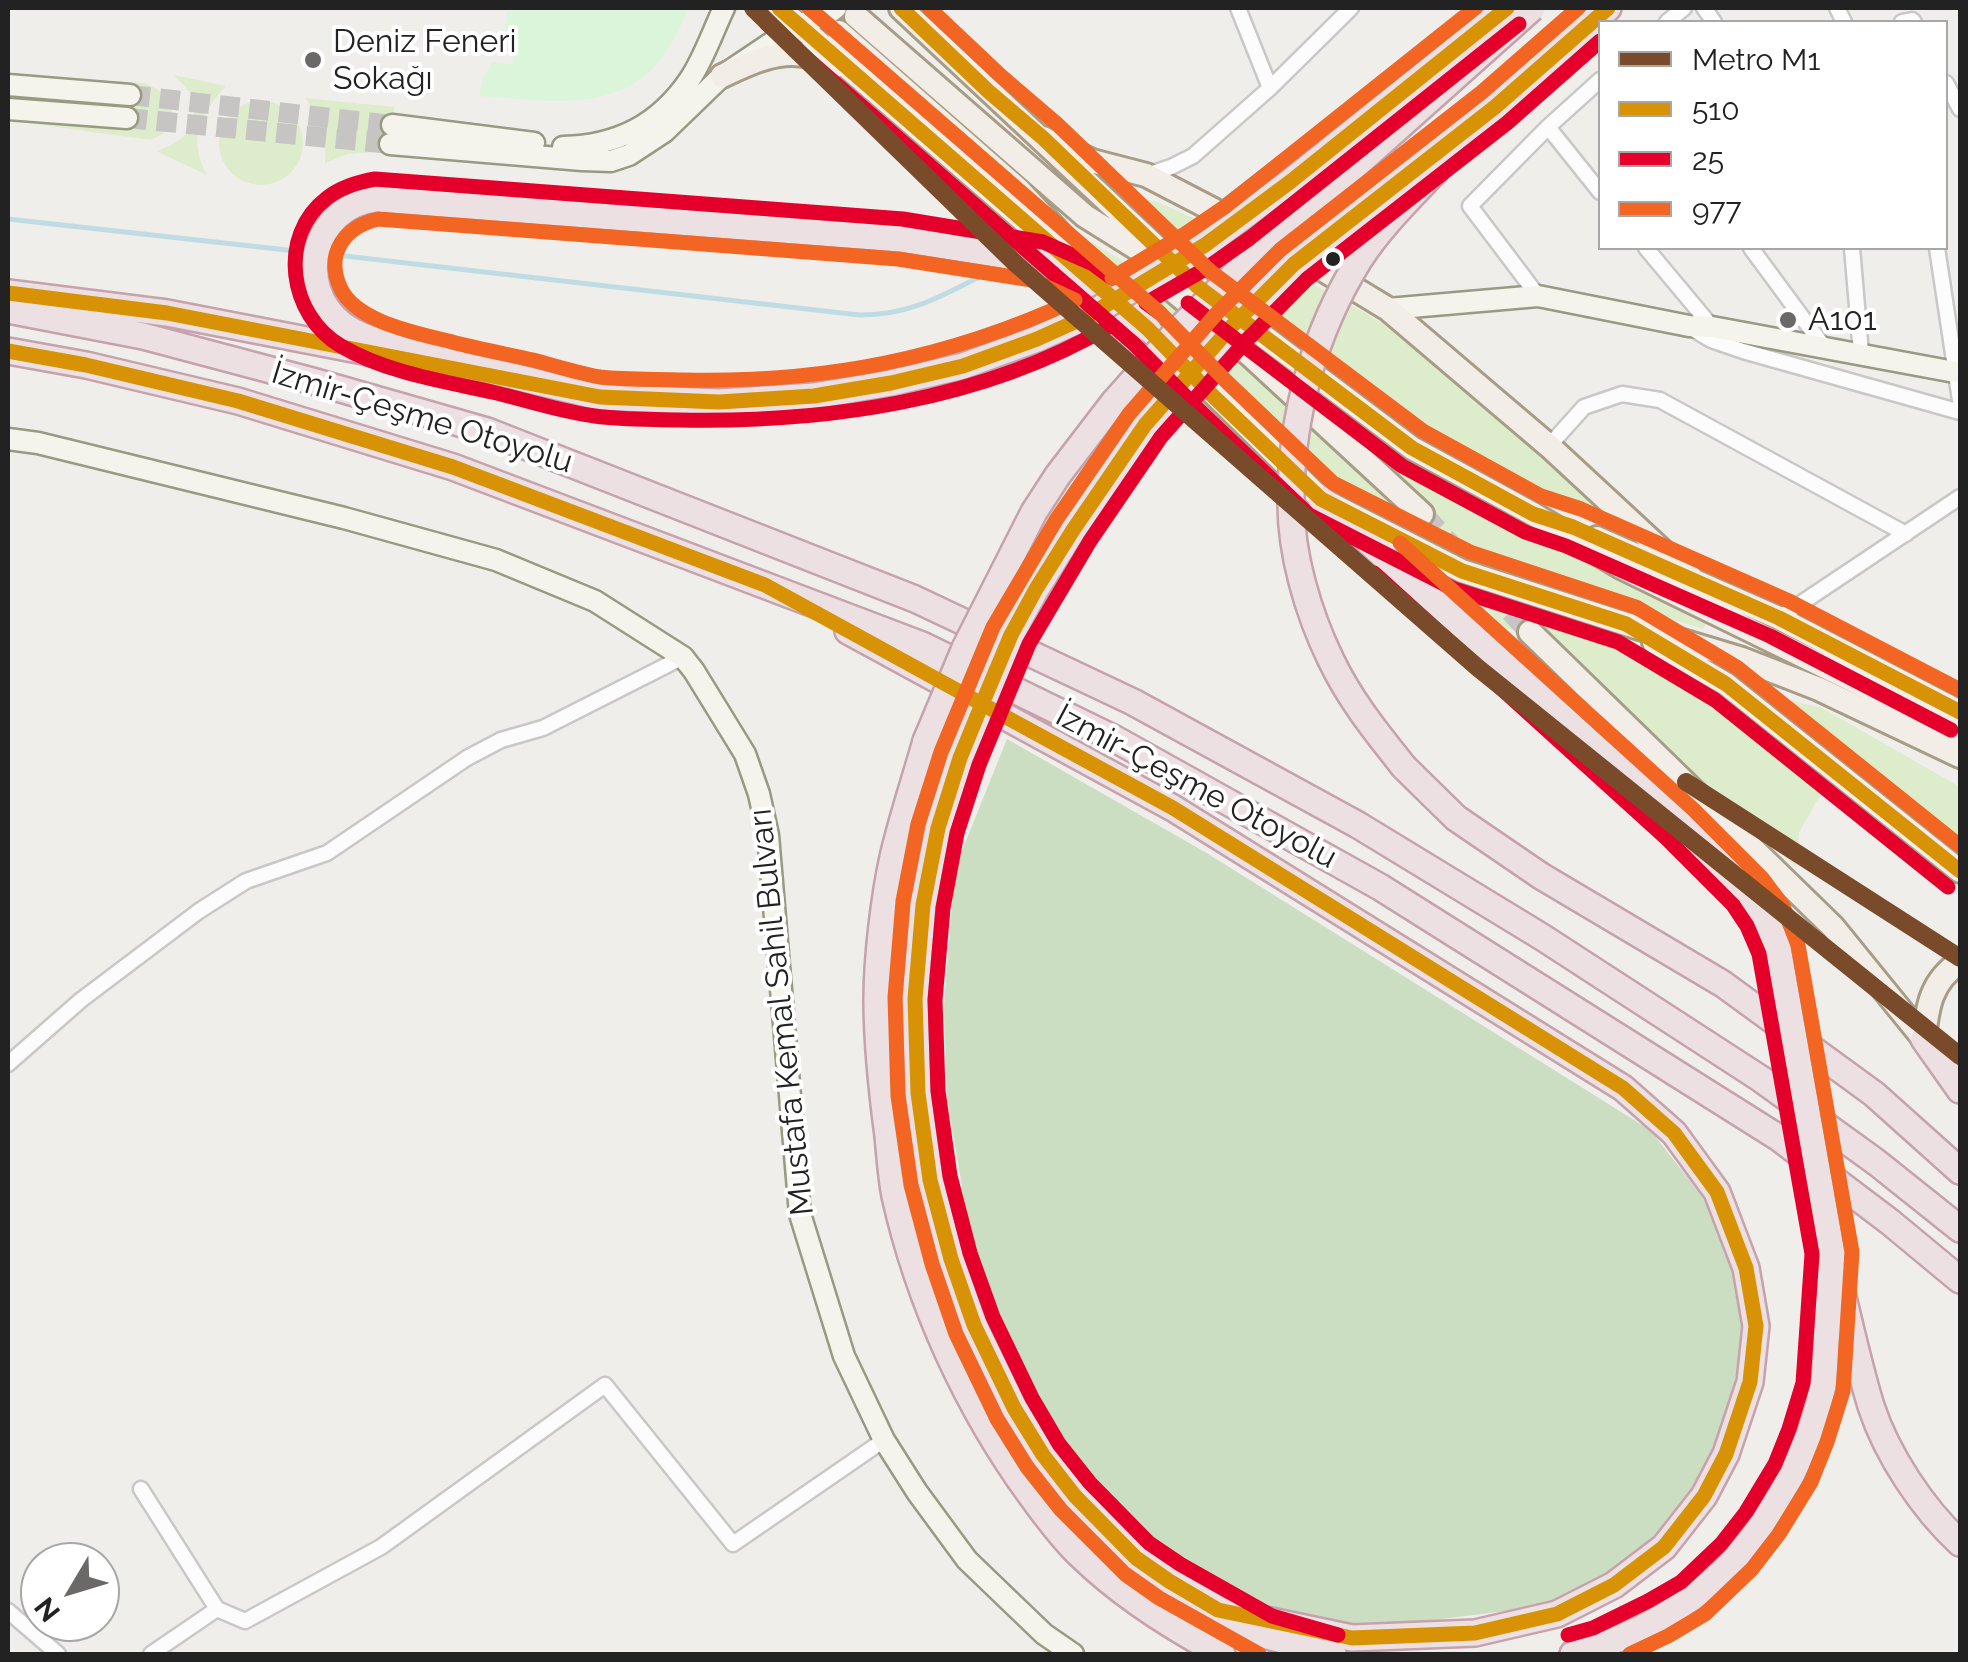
<!DOCTYPE html>
<meta charset="utf-8">
<style>
body{margin:0}
#map{position:relative;width:1968px;height:1662px;overflow:hidden;background:#f0eeeb;font-family:Raleway,sans-serif}
canvas{display:block}
.frame{position:absolute;inset:0;border:10px solid #222;pointer-events:none}
.legend{position:absolute;left:1598px;top:20px;width:350px;height:230px;box-sizing:border-box;background:#fff;border:2px solid #a7a7a7;margin:0;padding:12px 18px;list-style:none;font-size:30px;color:#222}
.legend li{display:flex;align-items:center;gap:20px;height:50px}
.legend b{width:50px;border:2px solid #a7a7a7}
.north{position:absolute;left:20px;top:1542px;width:100px;height:100px;box-sizing:border-box;background:#fff;border:2px solid #a7a7a7;border-radius:50%;rotate:232deg;font-size:28px;font-weight:700;line-height:40px;text-align:center;color:#222}
.north::after{content:'';display:block;margin:auto;width:35px;height:45px;background:#6a6968;clip-path:polygon(50% 0,100% 100%,50% 72%,0 100%)}
</style>
<div id="map">
<canvas width="1968" height="1662"></canvas>
<div class="frame"></div>
<ul class="legend">
<li><b style="height:12px;background:#7a4b2a"></b>Metro M1</li>
<li><b style="height:12px;background:#d79205"></b>510</li>
<li><b style="height:12px;background:#e4002b"></b>25</li>
<li><b style="height:12px;background:#f26522"></b>977</li>
</ul>
<div class="north">N</div>
</div>
<script>
const context = document.querySelector('canvas').getContext('2d');
context.lineJoin = 'round';
function fill(path, color) { context.fillStyle = color; context.fill(path, 'evenodd'); }
function trace(path, color, width, dash) { context.strokeStyle = color; context.lineWidth = width; context.lineCap = dash ? 'butt' : 'round'; context.setLineDash(dash || []); context.stroke(path); }
function label(font, color, halo, rows, align = 'center') {
  context.font = font + ' Raleway,sans-serif'; context.lineWidth = 8; context.setLineDash([]); context.textBaseline = 'middle'; context.strokeStyle = halo; context.fillStyle = color; for (const [text, x, y, turn = 0] of rows) {
    context.save(); context.translate(x, y); context.rotate((+turn || 0) * Math.PI / 180); context.textAlign = isNaN(turn) ? turn : align; if (halo) context.strokeText(text, 0, 0); context.fillText(text, 0, 0); context.restore();
  }
}
fill(new Path2D(`
 M8 75 144 83C164 92 169 95 173 117L164 133 151 140 13 121 127 128 130 95Z
 M174 75 226 86C200 114 187 139 207 175L156 151C183 143 202 126 191 95 188 88 179 81 174 75Z
 M305 98 394 107 389 151 347 154 325 163C327 132 323 123 305 98Z
 M219 143a42 42 0 1 1 84 0a42 42 0 1 1-84 0Z
 M1118 198 1145 199 1160 203 1208 225 1379 321 1439 366 1629 530 1626 540 1405 420 1349 381 1159 240Z
 M1063 224 1124 262 1409 513 1437 515 1367 438 1501 514 1709 619 1703 629 1502 566 1414 530 1317 465 1220 383Z
 M1480 603 1533 613 1618 648 1717 699 1832 783 1816 802 1799 833 1796 867 1605 691 1554 636 1506 629Z
 M1772 696 1822 708 1960 787V852Z`), '#ddeccb');
fill(new Path2D(`
 M1007 739 1205 852 1650 1130 1702 1196 1728 1250 1746 1322 1727 1422 1697 1491 1611 1580 1537 1607 1354 1630 1252 1600 1134 1533 1056 1438 995 1319 968 1222 947 1098 944 1005 955 868Z`), '#cbdec1');
fill(new Path2D(`
 M508 8H688C684 22 675 37 667 50 625 117 546 100 479 96L484 76 493 62 513 65 516 49 503 47Z`), '#daf5da');
trace(new Path2D(`
 M8 219 296 251
 M345 256 859 315C913 316 948 292 995 269H1007L1044 282`), '#bfdbe3', 5);
trace(new Path2D(`
 M130 95 392 125
 M127 118 390 144`), '#c7c5c3', 20, [20, 10]);
trace(new Path2D(`
 M1422 514 1530 632`), '#c7c5c3', 22, [22, 11]);
const minor = new Path2D(`
 M1238 8 1270 88
 M1704 8 1714 22
 M1837 8 1844 22
 M1667 22 1684 8
 M1902 22 1912 20 1914 22
 M1946 83 1960 109
 M1548 127 1600 192
 M1147 175 1171 167 1193 156 1270 88 1351 8
 M1646 248 1712 327
 M1751 248 1824 347
 M1852 248 1861 353
 M1937 248 1960 400
 M1538 296 1470 206 1548 127 1600 80
 M1693 329 1711 340 1743 351 1960 412
 M1549 446 1584 407 1622 394 1660 400 1906 534
 M1779 618 1960 497
 M8 1064 81 1000 199 911 246 881 327 853 467 758 501 740 543 728 683 657
 M141 1489 217 1609
 M8 1611 58 1654
 M151 1654 217 1609 245 1621 381 1547 605 1385 733 1544 884 1440`);
const secondary = new Path2D(`
 M8 85 130 95
 M8 109 127 118
 M392 125 534 143
 M390 144 582 160 611 161 629 155 664 132 722 76 798 25 825 16 836 8
 M563 147C617 146 659 125 690 79 704 58 713 31 724 8
 M1222 215 1444 43
 M1388 309 1538 296 1689 326 1712 327 1960 373
 M8 439 38 443 344 518 496 560 595 601 683 657 694 671 745 754 759 794 768 835 800 1214 844 1356 884 1440 917 1492 967 1560 1044 1634 1073 1654`);
const primary = new Path2D(`
 M779 8 1070 261
 M901 8 1166 256
 M856 16 1085 216 1197 286 1412 448 1533 514 1621 567 1887 697 1960 737
 M839 32 1018 189 1128 307
 M722 76C762 57 794 43 836 66
 M1043 138 1092 161 1146 175 1289 249 1388 309 1549 446 1698 584
 M1145 267 1250 355 1422 514
 M1153 334 1321 499 1462 571 1626 624 1742 659 1819 689 1960 756
 M1597 538 1779 618 1960 712
 M1530 632 1833 927 1924 1039
 M1654 642 1726 684 1960 871
 M1924 1039C1927 1007 1931 981 1960 962`);
const motorway = new Path2D(`
 M1495 107 1608 8
 M8 293 167 313 384 355
 M8 310 143 336 316 382 487 431 915 599 1133 702 1358 825 1542 937 1761 1079 1876 1162 1960 1229
 M8 351 86 365 238 401 453 467 922 645 1115 739 1380 887 1779 1138 1890 1222 1960 1280
 M600 397C540 383 481 369 422 353 395 345 365 341 343 325 292 287 314 205 376 199L900 239 1038 261 1083 281 1148 329
 M1321 499 1680 824 1748 892 1765 916 1778 948
 M848 631 1173 808 1623 1088 1674 1133 1717 1192 1746 1268 1756 1326 1750 1382 1726 1454 1704 1496 1664 1547 1614 1585 1557 1614 1475 1633 1352 1638 1218 1610
 M926 741C915 780 902 818 893 857 884 898 877 959 877 1000 877 1045 882 1091 888 1136 890 1156 891 1176 895 1196 919 1303 967 1408 1032 1497 1047 1517 1062 1538 1080 1555 1122 1596 1171 1627 1222 1654
 M960 758 938 828 923 905 915 999 918 1093 930 1180 951 1259 974 1325 1014 1408 1043 1455 1075 1496 1136 1558 1169 1581 1264 1635 1333 1654
 M1404 767 1456 818 1541 876 1723 984 1874 1094 1960 1171
 M1924 1039 1960 1090
 M1838 1277C1849 1320 1858 1364 1871 1406 1887 1455 1923 1509 1960 1543
 M1573 1654C1614 1643 1655 1624 1690 1599 1755 1554 1805 1466 1822 1390 1826 1376 1825 1359 1826 1344 1828 1314 1830 1283 1832 1253`);
trace(minor, '#c9c8c7', 19);
trace(secondary, '#999a82', 25);
trace(primary, '#a79c86', 28);
trace(motorway, '#c5a2ac', 30);
trace(minor, '#fdfcfc', 14);
trace(secondary, '#f4f4ed', 20);
trace(primary, '#f3ede7', 22);
trace(motorway, '#ece0e2', 25);
const motorwayBridge = new Path2D(`
 M600 397 719 402 814 396 891 383 963 366 1037 339 1088 316 1205 245 1290 182 1507 8
 M926 741 965 648 1034 512 1058 475 1114 402 1179 329 1242 267 1532 8
 M960 758 1011 635 1036 589 1073 530 1145 425 1232 326 1294 264 1495 107
 M1404 767C1377 733 1350 700 1331 660 1308 613 1290 552 1291 499 1291 415 1315 331 1359 260 1380 227 1411 197 1438 168
 M1778 948 1832 1253`);
trace(motorwayBridge, '#c5a2ac', 30, []);
trace(motorwayBridge, '#ece0e2', 25);
trace(new Path2D(`
 M779 8 1148 329 1213 396 1321 499 1462 571 1626 624 1726 684 1960 871
 M901 8 988 91 1043 138 1197 286 1412 448 1533 514 1573 527 1779 618 1960 712
 M8 293 167 313 600 397 719 402 814 396 891 383 963 366 1037 339 1088 316 1205 245 1290 182 1507 8
 M8 351 86 365 238 401 453 467 765 585 982 704
 M982 704 1173 808 1623 1088 1674 1133 1717 1192 1746 1268 1756 1326 1750 1382 1726 1454 1704 1496 1664 1547 1614 1585 1557 1614 1475 1633 1352 1638 1218 1610 1169 1581 1136 1558 1075 1496 1043 1455 1014 1408 974 1325 951 1259 930 1180 918 1093 915 999 923 905 938 828 960 758Z
 M982 704 1011 635 1036 589 1073 530 1145 425 1232 326 1294 264 1495 107 1608 8`), '#d79205', 15);
trace(new Path2D(`
 M766 23 1134 344 1199 410 1309 515 1454 589 1618 642 1715 700 1948 887
 M1188 303 1402 466 1525 532 1566 546 1770 636 1951 730
 M1160 313 1146 303 1207 268 1250 238 1519 24
 M1110 326C982 401 825 423 679 420 651 419 623 420 595 416 561 412 527 400 492 392 442 381 385 372 341 346 289 316 277 236 327 198 341 187 358 182 375 179L903 219 1043 242 1093 264 1112 278
 M1374 573 1666 838 1733 905 1747 926 1759 954 1812 1254 1803 1383 1789 1429 1775 1464 1746 1512 1721 1544 1681 1582 1648 1601 1593 1628 1568 1635
 M1338 1635 1272 1616 1180 1564 1149 1543 1090 1483 1059 1444 1032 1398 993 1317 970 1253 950 1176 938 1091 935 1000 943 908 957 833 979 765 1029 644 1090 541 1161 437 1247 340 1307 279 1507 123 1600 41`), '#e4002b', 15);
trace(new Path2D(`
 M809 8 1161 314 1227 382 1333 483 1470 552 1636 607 1738 668 1960 846
 M929 8 1001 76 1057 124 1210 271 1423 431 1541 496 1581 509 1787 600 1960 690
 M378 219 898 259 1032 280 1075 300C948 359 823 383 684 380 656 379 627 380 600 377 577 373 556 366 533 360 506 354 479 349 452 342 417 333 355 322 340 287 325 253 345 227 378 219Z
 M1112 278 1185 234 1226 206 1475 8
 M1400 543 1693 809 1762 878 1783 906 1798 945 1852 1252 1843 1391 1827 1442 1811 1482 1779 1534 1752 1569 1705 1614 1668 1636 1630 1654
 M1259 1654 1159 1598 1125 1574 1061 1510 1027 1467 997 1419 956 1334 932 1264 911 1185 898 1096 895 997 903 901 918 824 941 752 993 627 1056 520 1129 414 1217 313 1280 250 1482 92 1578 8`), '#f26522', 15);
trace(new Path2D(`
 M753 8 1015 263 1478 668 1960 1056
 M1686 782 1960 958`), '#7a4b2a', 18);
for (const [x, y, r, color] of [
 [313,60,10,"#6a6968"],
 [1333,259,9,"#222"],
 [1788,320,10,"#6a6968"]
]) { const dot = new Path2D(); dot.arc(x, y, r, 0, 2 * Math.PI); context.fillStyle = color; context.fill(dot); trace(dot, '#fff', 4); }
label('32px', '#222', '#fff', [
 ["Deniz Feneri",333,42],
 ["Sokağı",333,79],
 ["A101",1808,320]
], 'left');
label('32px', '#222', '#fff', [
 ["İzmir-Çeşme Otoyolu",422,418,17],
 ["İzmir-Çeşme Otoyolu",1196,787,28],
 ["Mustafa Kemal Sahil Bulvarı",782,1012,-96]
]);
</script>
